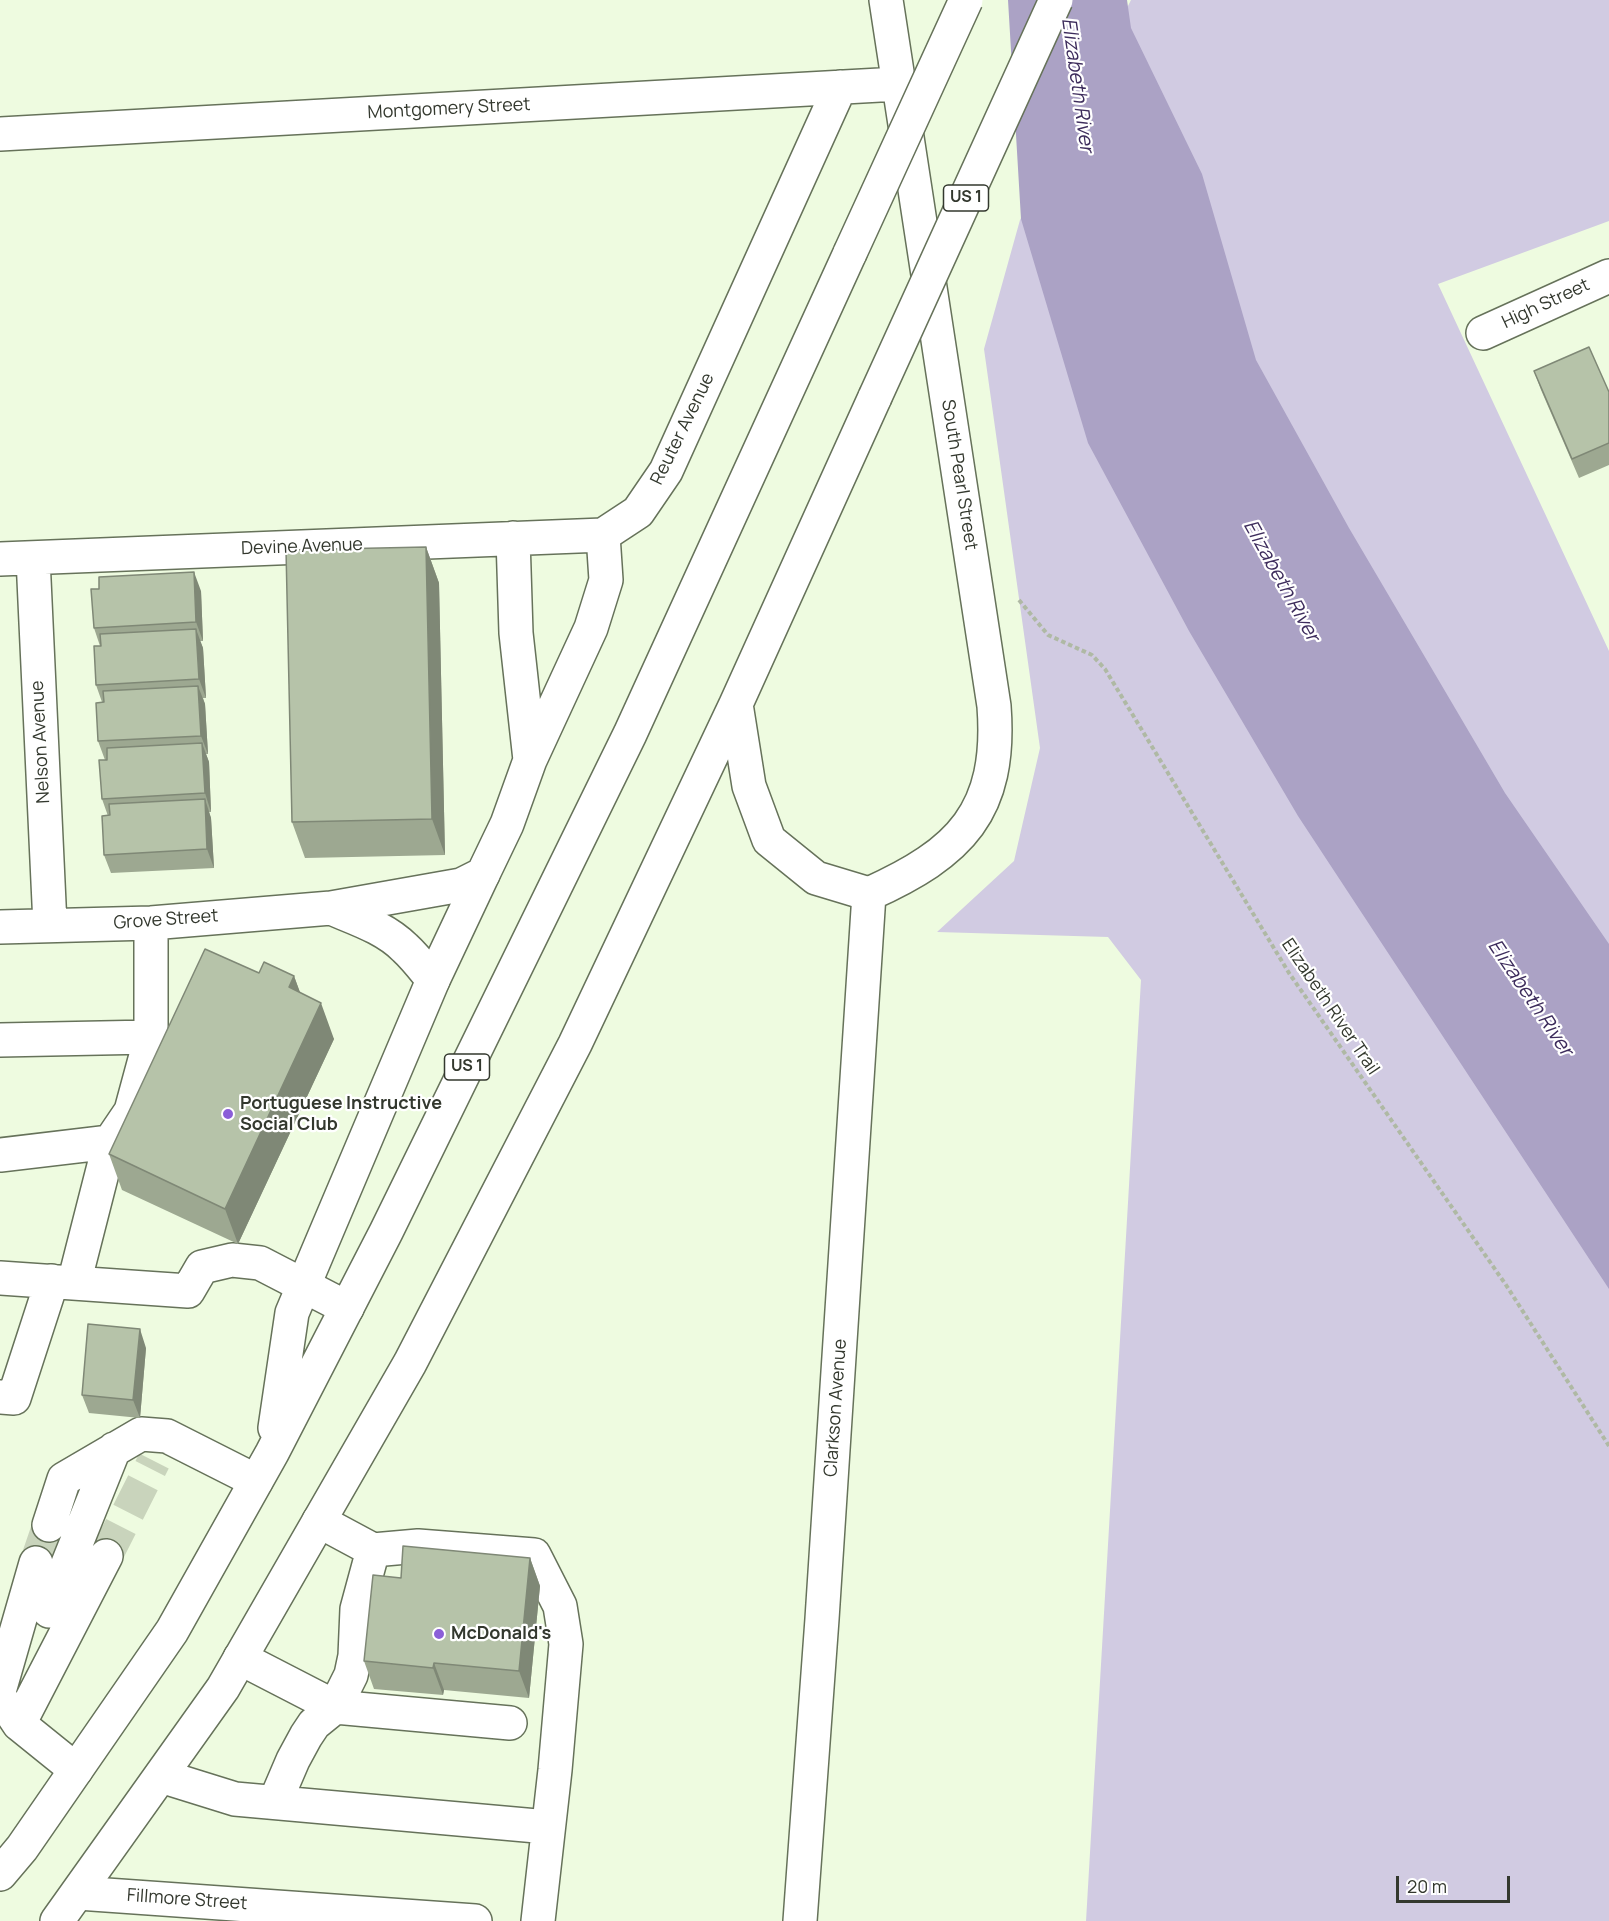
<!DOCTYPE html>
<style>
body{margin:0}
#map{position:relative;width:1609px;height:1921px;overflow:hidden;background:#eefbe0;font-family:Manrope,sans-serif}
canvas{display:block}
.scale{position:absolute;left:1396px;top:1876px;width:114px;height:27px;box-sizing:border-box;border:3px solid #33382e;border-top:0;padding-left:8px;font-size:18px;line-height:21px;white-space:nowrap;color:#33382e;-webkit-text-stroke:4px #fff;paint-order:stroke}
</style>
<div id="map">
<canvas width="1609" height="1921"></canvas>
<div class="scale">20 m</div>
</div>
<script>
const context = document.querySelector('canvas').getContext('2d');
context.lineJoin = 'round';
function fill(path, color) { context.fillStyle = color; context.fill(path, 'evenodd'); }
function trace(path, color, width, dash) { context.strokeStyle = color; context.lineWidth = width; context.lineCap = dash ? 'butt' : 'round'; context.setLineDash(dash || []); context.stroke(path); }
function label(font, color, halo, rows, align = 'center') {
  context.font = font + ' Manrope,sans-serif'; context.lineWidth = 4.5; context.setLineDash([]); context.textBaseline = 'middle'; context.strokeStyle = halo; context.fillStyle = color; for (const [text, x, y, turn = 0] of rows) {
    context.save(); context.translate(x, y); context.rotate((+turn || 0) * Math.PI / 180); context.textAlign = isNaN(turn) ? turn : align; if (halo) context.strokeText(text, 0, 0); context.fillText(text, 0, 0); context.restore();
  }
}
fill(new Path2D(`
 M1131 0H1609V221L1438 284 1609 651V1921H1086L1141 980 1108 937 937 932 1014 861 1040 748 984 349 1020 220Z`), '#d1cbe2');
fill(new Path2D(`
 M1008 0H1127L1131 28 1202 174 1256 360 1349 528 1505 793 1609 944V1289L1298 816 1189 631 1088 443 1021 219Z`), '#aba2c5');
trace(new Path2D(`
 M106 1556 154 1461
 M36 1563 49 1525`), '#c9d4bc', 33, [33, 16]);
const minor = new Path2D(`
 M0 134 898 84
 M1483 333 1609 276
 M603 535 638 512 666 471 840 87
 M33 558 50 925
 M0 559 603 535
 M530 760 591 628 606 580 603 535
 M331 908C357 919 385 928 405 948 415 957 424 969 433 980
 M0 927 151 923 331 908 461 885 483 874 507 824 530 760 516 633 513 538
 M0 1040 151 1037
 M0 1155 110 1142
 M0 1278 188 1291 202 1267 232 1260 260 1263 347 1308
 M74 1283 110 1142 131 1111 151 1037V923
 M0 1397 14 1398 52 1281
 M319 1521 373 1550 418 1546 534 1555 560 1606 566 1644 555 1770 538 1921
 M49 1525 64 1479 141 1434 167 1436 256 1481
 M49 1611 114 1449
 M240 1658 335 1707 510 1723
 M0 1688 36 1563
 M7 1706 19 1724 76 1770
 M19 1724 106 1556
 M161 1776 235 1799 548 1827
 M275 1802 293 1760 306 1736 314 1724 335 1707 351 1675 355 1656 357 1609 373 1550
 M78 1893 475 1921
 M800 1921 822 1619 869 894C960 853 1002 812 994 706L886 0`);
const highway = new Path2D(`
 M736 704 749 786 769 840 816 878 869 894
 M275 1428 292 1313 433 980 483 874
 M0 1874 22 1848 172 1631 272 1453 386 1232 630 734 850 253
 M57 1921 223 1688 410 1363 575 1044 736 704 875 397`);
trace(minor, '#66725a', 36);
trace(highway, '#66725a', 36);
trace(new Path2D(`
 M1019 600 1048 635 1092 655 1105 669 1289 973 1506 1285 1609 1446`), '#afb9a4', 4, [4.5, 3]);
trace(minor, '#fff', 33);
trace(highway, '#fff', 33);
const highwayBridge = new Path2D(`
 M850 253 966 0
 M875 397 1056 0`);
trace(highwayBridge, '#66725a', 36, []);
trace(highwayBridge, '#fff', 33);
fill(new Path2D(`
 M1534 371 1609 392V465L1579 478 1541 390Z
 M426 547 439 583 445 855 305 858 292 822Z
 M201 591 203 641H200L203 648 206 698H203L205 704 208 754H206L209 762 211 812H209L211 818 214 868 111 873 104 855 108 816 102 799 105 760 98 741 102 702 96 685 100 646 94 628Z
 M259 973 294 976 300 993 334 1039 238 1244 122 1190 109 1154Z
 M146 1348 140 1418 89 1413 82 1395Z
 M530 1558 540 1586 529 1698 444 1690 443 1695 374 1689 364 1661 401 1578Z`), '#9da891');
fill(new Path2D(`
 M426 547 439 583 445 855 432 819Z
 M194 572 201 591 203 641 196 622Z
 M196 629 203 648 206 698 199 679Z
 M198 686 205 704 208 754 201 736Z
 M202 743 209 762 211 812 205 793Z
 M205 799 211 818 214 868 207 849Z
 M294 976 307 1011 289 987Z
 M321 1003 334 1039 238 1244 225 1209Z
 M140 1329 146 1348 140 1418 133 1400Z
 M530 1558 540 1586 529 1698 519 1671Z
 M434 1663 444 1690 443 1695 433 1668Z`), '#7f8876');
const building = new Path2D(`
 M1589 347 1609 392V443L1572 459 1534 371Z
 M426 547 432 819 292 822 286 550Z
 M194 572 196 622 94 628 91 589H99V577Z
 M196 629 199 679 96 685 94 646H101L100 634Z
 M198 686 201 736 98 741 96 703 104 702 103 691Z
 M202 743 205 793 102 799 99 760H107V748Z
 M205 799 207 849 104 855 102 816 110 815 109 804Z
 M205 949 259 973 264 962 294 976 289 987 321 1003 225 1209 109 1154Z
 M88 1324 140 1329 133 1400 82 1395Z
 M403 1546 530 1558 519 1671 434 1663 433 1668 364 1661 373 1575 401 1578Z`);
fill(building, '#b6c3a9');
trace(building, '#7f8876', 1.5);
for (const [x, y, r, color] of [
 [228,1114,6,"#8b5ed8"],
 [439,1634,6,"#8b5ed8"]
]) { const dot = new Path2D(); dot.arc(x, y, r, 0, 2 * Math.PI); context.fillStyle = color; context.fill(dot); trace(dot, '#fff', 2); }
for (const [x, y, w] of [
 [966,198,45],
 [467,1067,45]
]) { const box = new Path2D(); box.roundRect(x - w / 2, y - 13, w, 26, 4.5); context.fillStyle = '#fff'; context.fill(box); trace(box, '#33382e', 1.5); }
label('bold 16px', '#33382e', null, [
 ["US 1",966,198],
 ["US 1",467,1067]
]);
label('18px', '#33382e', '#fff', [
 ["Montgomery Street",449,109,-3],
 ["High Street",1546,304,-25],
 ["Reuter Avenue",683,429,-64],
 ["South Pearl Street",959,475,81],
 ["Devine Avenue",302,547,-2],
 ["Nelson Avenue",41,742,-93],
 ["Grove Street",166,920,-4],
 ["Elizabeth River Trail",1330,1007,56],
 ["Clarkson Avenue",836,1408,-86],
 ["Fillmore Street",187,1900,4]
]);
label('bold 18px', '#33382e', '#fff', [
 ["Portuguese Instructive",240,1104],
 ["Social Club",240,1125],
 ["McDonald's",451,1634]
], 'left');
label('italic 20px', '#3d2c5c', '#fff', [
 ["Elizabeth River",1077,85,82],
 ["Elizabeth River",1281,581,61],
 ["Elizabeth River",1530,998,56]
]);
</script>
